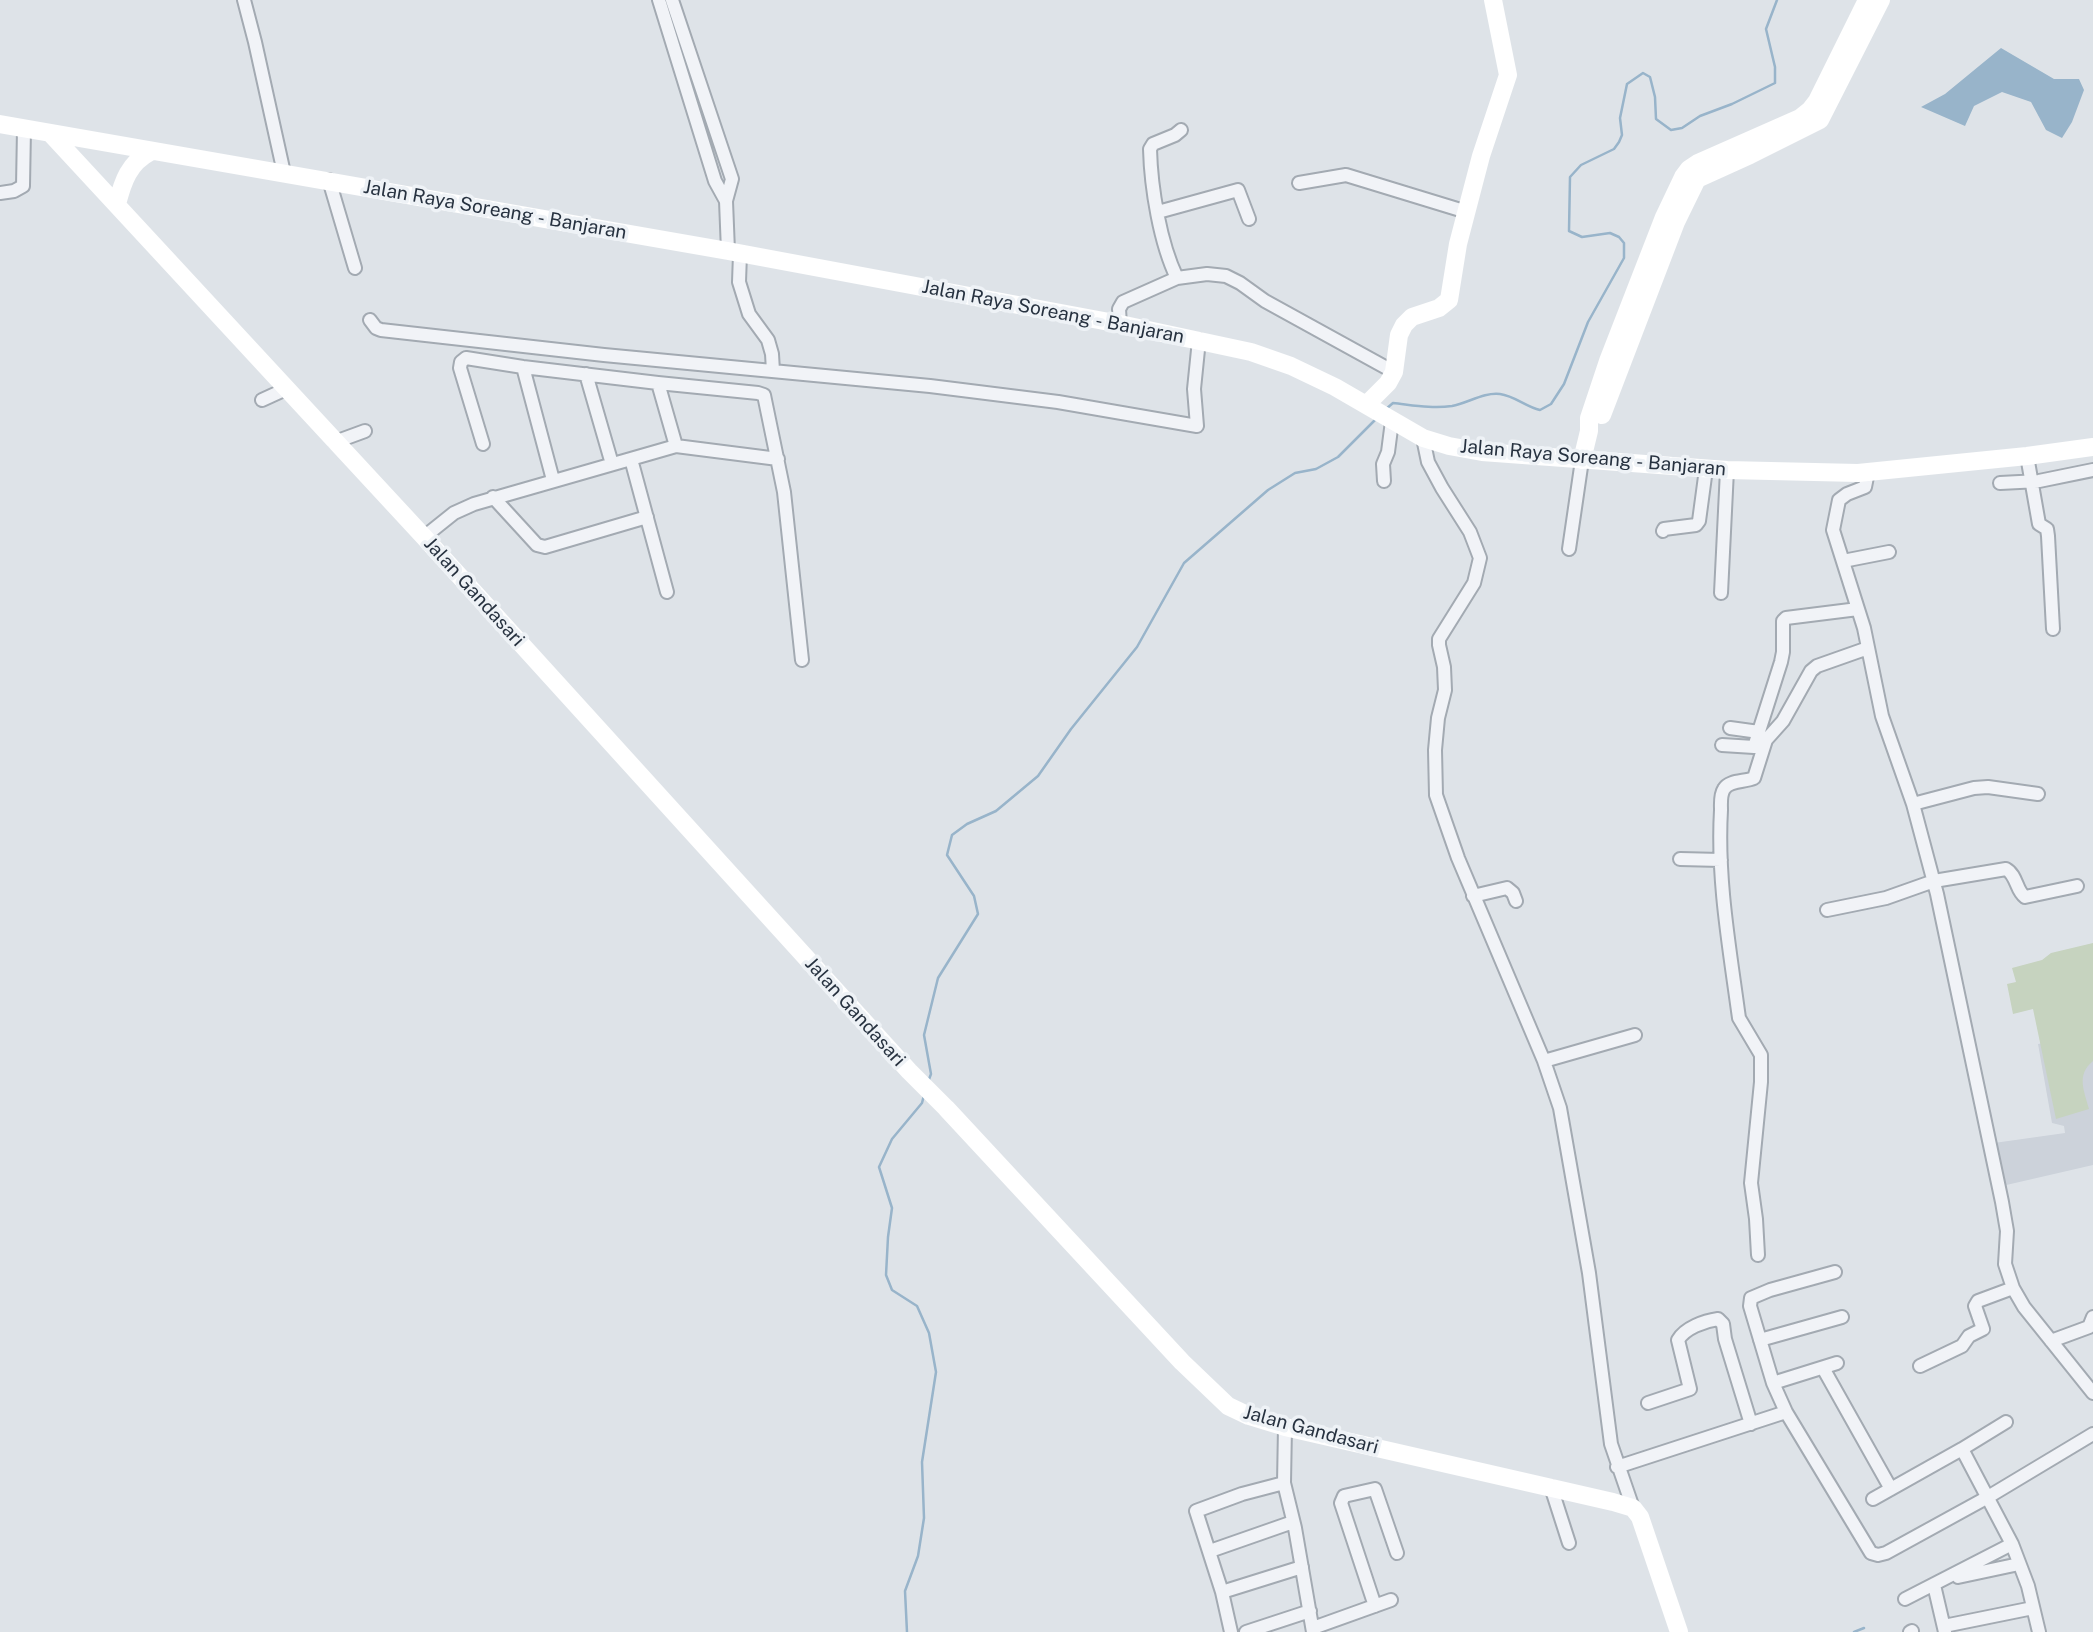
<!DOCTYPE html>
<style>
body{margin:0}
canvas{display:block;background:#dee3e8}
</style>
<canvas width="2093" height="1632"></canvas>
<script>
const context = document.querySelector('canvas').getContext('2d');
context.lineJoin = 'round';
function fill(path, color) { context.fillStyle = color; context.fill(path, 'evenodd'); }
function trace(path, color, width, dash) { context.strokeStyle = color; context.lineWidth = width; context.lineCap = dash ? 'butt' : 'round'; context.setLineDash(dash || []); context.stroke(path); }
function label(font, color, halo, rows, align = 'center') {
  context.font = font + ' "Public Sans",sans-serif'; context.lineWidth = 7; context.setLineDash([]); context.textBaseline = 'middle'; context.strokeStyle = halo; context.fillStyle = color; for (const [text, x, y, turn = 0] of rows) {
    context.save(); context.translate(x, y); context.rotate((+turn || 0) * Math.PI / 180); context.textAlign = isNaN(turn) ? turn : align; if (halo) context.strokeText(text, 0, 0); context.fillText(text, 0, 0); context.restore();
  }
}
fill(new Path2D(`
 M2093 1035V1165L2002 1186 1994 1143 2065 1133 2064 1126 2052 1123 2038 1044Z`), '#ccd2da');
fill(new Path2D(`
 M2093 943V1061C2076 1075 2084 1090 2089 1109L2056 1119 2033 1009 2013 1014 2007 984 2016 982 2012 968 2042 960 2051 953Z`), '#c6d3bf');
fill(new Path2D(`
 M2001 48 2054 79H2079L2084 90 2072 122 2062 138 2046 130 2031 102 2002 92 1974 106 1965 126 1921 107 1945 94Z`), '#98b4ca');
trace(new Path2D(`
 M1386 409 1393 403C1412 405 1432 409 1452 406 1468 403 1484 392 1500 394 1515 396 1526 407 1540 410L1551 404 1564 384 1588 322 1624 258V243L1619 237 1610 233 1582 237 1569 231 1570 177 1581 165 1614 149 1619 142 1622 135 1620 118 1627 84 1643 73 1650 77 1655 97 1656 119 1671 130 1682 128 1700 116 1732 104 1775 83V67L1766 29 1777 0
 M928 1082 931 1074 924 1035 938 978 978 914 974 896 947 855 952 835 967 824 996 811 1038 776 1071 729 1137 647 1184 563 1268 490 1295 473 1316 469 1338 457 1376 419
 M907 1632 905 1591 918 1556 924 1518 922 1462 936 1372 929 1333 917 1306 892 1290 886 1275 888 1237 892 1208 879 1167 892 1139 922 1103 924 1095
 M1854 1632 1864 1628`), '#98b4ca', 2.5);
const street = new Path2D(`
 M244 0 255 42 284 173
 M659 0 715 181 726 201
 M672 0 732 179 726 201 728 251
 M1181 130 1175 135 1153 144 1150 149C1151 188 1160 243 1177 278L1207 274 1226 276 1240 283 1265 301 1394 372
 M329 180 355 268
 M1299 183 1346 175 1467 212
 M0 193 14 191 23 186 24 129
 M1158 212 1238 190 1249 219
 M740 254 739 282 749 314 768 340 772 354 773 371
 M370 320 376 328 381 330 604 355 930 386 1058 402 1197 426 1194 389 1199 340
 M1120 324 1119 309 1123 302 1177 278
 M523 367 553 480
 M586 374 612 464
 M658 383 676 446
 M262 400 286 389
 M1423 438 1428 462 1442 488 1470 532 1480 558 1474 583 1439 639V645L1444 667 1445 690 1438 718 1435 750 1436 795 1458 858 1544 1061 1560 1108 1589 1273 1611 1444 1633 1508
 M335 442 365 431
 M483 444 460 368 461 362 466 358 523 367 658 383 758 393 764 395 784 492 802 660
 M2027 456 2039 524 2047 529 2048 536 2053 629
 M631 459 667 592
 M1868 472 1865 487 1847 494 1839 500 1833 530 1864 628 1882 716 1913 804 1937 894 2002 1202 2007 1231 2005 1264 2013 1288 2024 1307 2093 1393
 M1384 481 1383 464 1388 452 1392 421
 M2000 483 2039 481 2093 470
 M493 497 537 545 545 547 647 517
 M1663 531 1664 529 1696 525 1699 521 1706 469
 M424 537 454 513 474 504 676 446 778 459
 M1569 549 1582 460
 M1843 561 1889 552
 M1721 593 1727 470
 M1730 728 1759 732
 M1722 745 1754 747 1781 662 1783 652V621L1786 618 1858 609
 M1913 804 1974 788 1988 787 2038 794
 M1680 859 1721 860
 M1473 896 1507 888 1513 893 1516 901
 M1827 910 1886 898 1934 881 2006 869C2017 875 2016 891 2025 897L2077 886
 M1544 1061 1635 1035
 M1758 1255 1756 1219 1751 1183 1761 1082V1055L1739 1018 1738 1011C1729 945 1717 877 1721 810 1721 804 1720 795 1724 789 1729 780 1745 782 1754 778L1766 740 1783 721 1811 671 1817 666 1868 648
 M1760 1340 1842 1317
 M2051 1341 2089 1327 2093 1317
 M1920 1366 1962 1346 1969 1336 1983 1329 1975 1306 1978 1301 2013 1288
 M1823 1368 1891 1489
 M1773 1383 1837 1363
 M1648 1403 1690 1389 1678 1340C1685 1328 1704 1321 1718 1319L1723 1324 1725 1339 1751 1424
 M1786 1412 1871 1553 1878 1555 1886 1553 1988 1497 2093 1434
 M1285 1427 1284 1483 1295 1528 1313 1632
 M1962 1449 2012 1544 2028 1586 2039 1632
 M1617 1467 1786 1412 1773 1383 1750 1306 1751 1298 1770 1290 1835 1272
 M1551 1487 1569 1543
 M1873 1499 1962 1449 2006 1422
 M1210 1551 1293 1522
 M1958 1577 2019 1564
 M1934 1585 1945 1632
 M1222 1592 1302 1567
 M1905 1599 2012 1544
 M1375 1606 1341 1503 1344 1496 1375 1489 1397 1553
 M1944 1626 2033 1608
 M1313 1628 1391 1600
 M1231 1632 1222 1592 1196 1511 1242 1494 1284 1483
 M1246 1632 1310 1611
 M1910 1632 1912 1631`);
trace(street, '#a3aab2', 16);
trace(street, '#f1f3f7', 12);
trace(new Path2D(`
 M0 124 728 251 1120 324 1251 352 1291 366 1335 387 1423 438 1449 446 1482 452 1727 470 1858 473 2027 456 2093 447
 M50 133 424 537 909 1071 946 1108 1182 1362 1228 1406 1249 1416 1285 1427 1613 1502 1633 1508 1640 1517 1679 1632
 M117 204C123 181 129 163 150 152
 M1366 405 1388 383 1394 372 1399 335 1404 325 1412 317 1439 308 1449 300 1458 244 1481 156 1508 75 1493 0
 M1602 415 1676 222 1697 179 1750 155 1820 120 1881 0
 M1582 460 1589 431V418L1608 361 1664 217 1683 177 1689 169 1698 163 1800 118 1810 110 1817 101 1867 0`), '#fff', 18);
label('19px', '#273240', '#eef2f6', [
 ["Jalan Raya Soreang - Banjaran",495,210,10],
 ["Jalan Raya Soreang - Banjaran",1053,312,11],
 ["Jalan Raya Soreang - Banjaran",1593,458,5],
 ["Jalan Gandasari",474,592,48],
 ["Jalan Gandasari",855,1012,48],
 ["Jalan Gandasari",1311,1430,15]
]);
</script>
